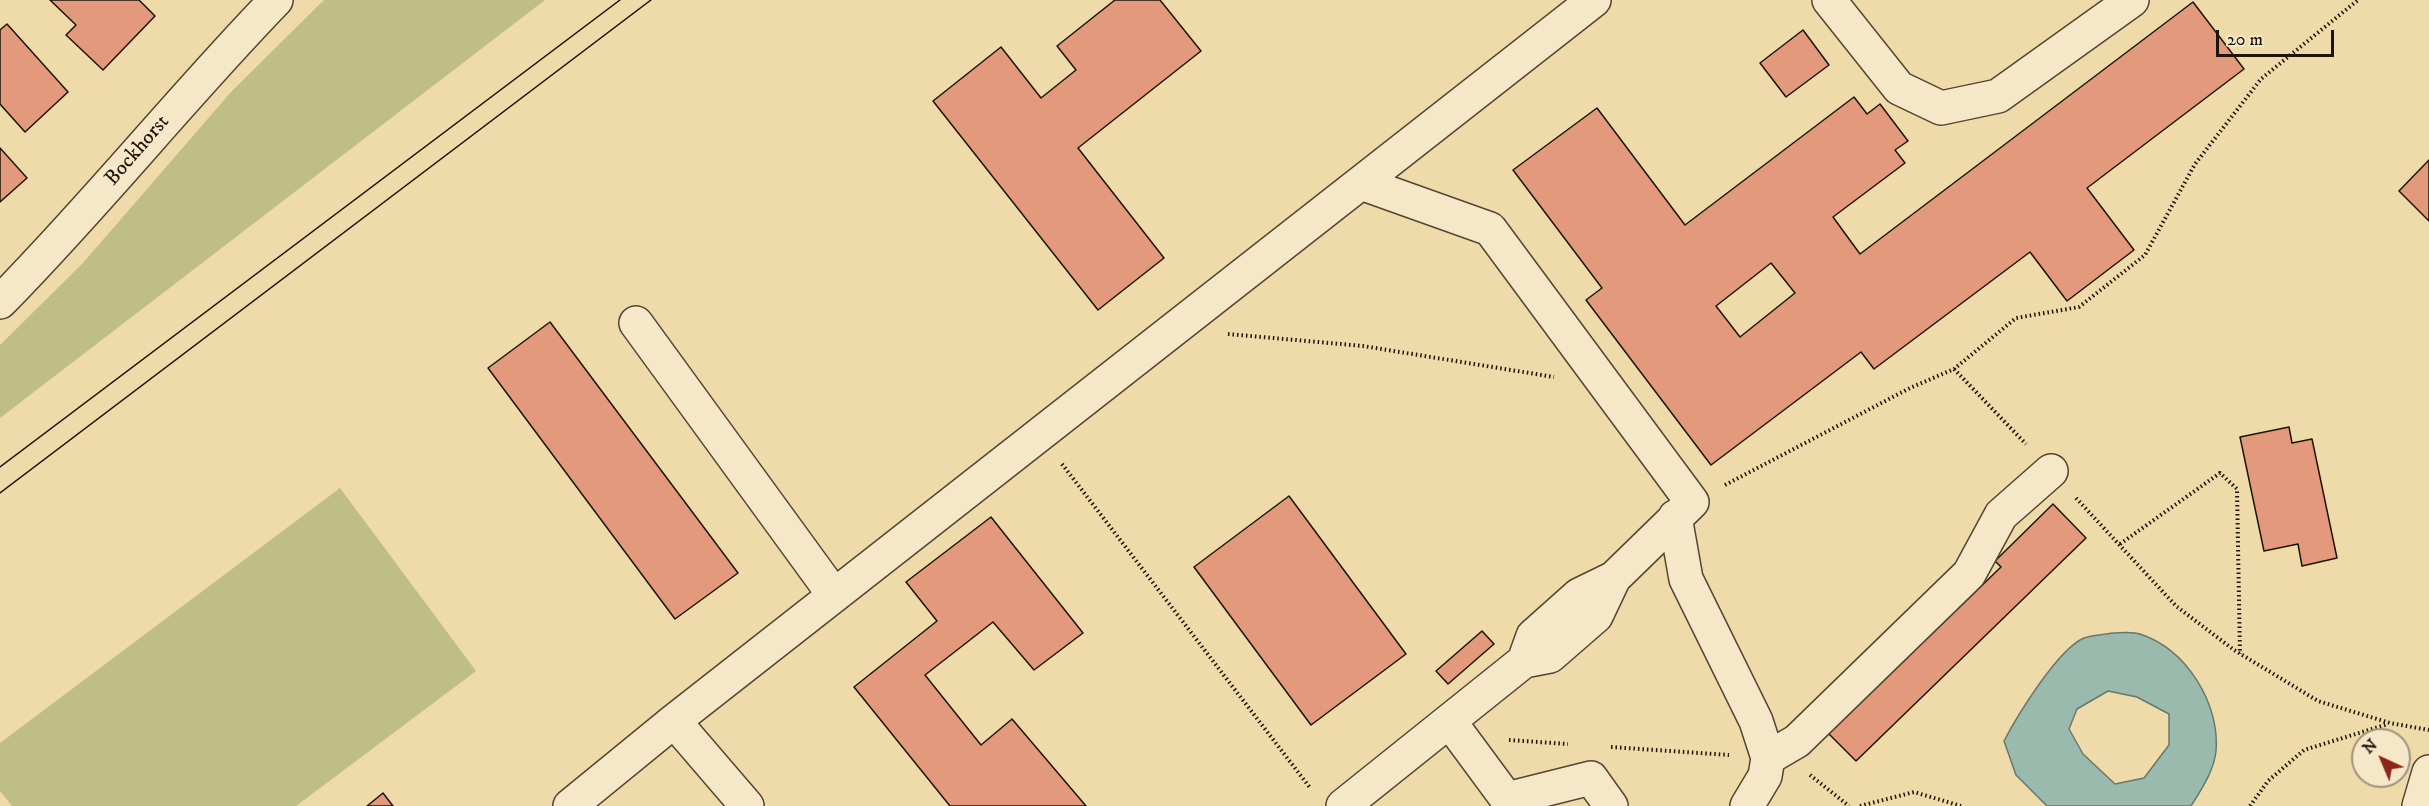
<!DOCTYPE html>
<style>
body{margin:0}
#map{position:relative;width:2429px;height:806px;overflow:hidden;background:#efdaaa;font-family:"IM FELL DW Pica",serif}
canvas{display:block}
.north{position:absolute;left:2351px;top:728px;width:60px;height:60px;box-sizing:border-box;background:#f5e7c8;border:2px solid #9f937c;border-radius:50%;rotate:316deg;font-size:16px;font-weight:700;line-height:24px;text-align:center;color:#1d150a}
.north::after{content:'';display:block;margin:auto;width:21px;height:27px;background:#8f2418;clip-path:polygon(50% 0,100% 100%,50% 72%,0 100%)}
.scale{position:absolute;left:2216px;top:30px;width:118px;height:27px;box-sizing:border-box;border:3px solid #1d150a;border-top:0;padding-left:8px;font-size:18px;line-height:21px;white-space:nowrap;color:#1d150a;-webkit-text-stroke:4px #f5e7c8;paint-order:stroke}
</style>
<div id="map">
<canvas width="2429" height="806"></canvas>
<div class="north">N</div>
<div class="scale">20 m</div>
</div>
<script>
const context = document.querySelector('canvas').getContext('2d');
context.lineJoin = 'round';
function fill(path, color) { context.fillStyle = color; context.fill(path, 'evenodd'); }
function trace(path, color, width, dash) { context.strokeStyle = color; context.lineWidth = width; context.lineCap = dash ? 'butt' : 'round'; context.setLineDash(dash || []); context.stroke(path); }
function label(font, color, halo, rows, align = 'center') {
  context.font = font + ' "IM FELL DW Pica",serif'; context.lineWidth = 6; context.setLineDash([]); context.textBaseline = 'middle'; context.strokeStyle = halo; context.fillStyle = color; for (const [text, x, y, turn = 0] of rows) {
    context.save(); context.translate(x, y); context.rotate((+turn || 0) * Math.PI / 180); context.textAlign = isNaN(turn) ? turn : align; if (halo) context.strokeText(text, 0, 0); context.fillText(text, 0, 0); context.restore();
  }
}
fill(new Path2D(`
 M324 0H545L0 418V345L83 263 231 92Z
 M340 488 476 671 296 806H12L0 791V743Z`), '#bebe85');
const water = new Path2D(`
 M2112 633C2120 633 2131 631 2140 634 2186 649 2220 703 2216 751 2214 771 2201 790 2191 806H2047L2016 775 2004 741C2017 716 2058 649 2084 638 2092 635 2103 635 2112 633ZM2108 691 2137 697 2169 714V745L2144 778 2115 784 2083 754 2069 729 2077 709Z`);
fill(water, '#9abaae');
trace(water, '#68786c', 1.5);
const building = new Path2D(`
 M50 0H139L155 16 103 70 66 35 76 25Z
 M1115 0H1160L1201 51 1078 148 1164 258 1098 310 933 101 1001 47 1041 98 1076 70 1057 46Z
 M2193 2 2244 69 2087 188 2134 250 2067 301 2030 252 1874 369 1861 352 1711 465 1586 300 1602 288 1513 170 1597 108 1685 225 1854 97 1867 114 1880 104 1908 141 1895 150 1905 163 1833 217 1860 254ZM1771 263 1795 293 1740 337 1716 306Z
 M7 24 68 92 25 132 0 104V30Z
 M1803 30 1829 65 1786 97 1760 63Z
 M0 148 27 178 0 202Z
 M2429 160V221L2399 191Z
 M550 322 738 573 675 619 488 368Z
 M2289 427 2292 443 2312 439 2337 558 2302 566 2298 544 2264 551 2240 437Z
 M1289 496 1406 654 1311 725 1194 567Z
 M2053 504 2086 538 1856 761 1825 730 1886 670 1890 674 2001 567 1995 561Z
 M991 517 1083 633 1034 670 993 622 925 675 981 745 1012 719 1086 806H950L854 687 937 621 906 582Z
 M1482 631 1494 644 1448 684 1436 671Z
 M383 793 393 806H367Z`);
fill(building, '#e3997b');
trace(building, '#1d150a', 1.5);
const minor = new Path2D(`
 M1829 0 1899 88 1941 108 1998 96 2132 0
 M1361 183 1490 229 1692 502 1614 578 1579 595 1533 636 1524 661
 M0 302C96 205 181 98 276 0
 M636 323 834 595
 M1675 517 1686 579 1756 721 1768 758
 M674 721 747 806
 M1450 722 1512 806
 M1507 799 1591 778 1611 806
 M570 806 674 721 1594 0
 M1343 806 1524 661 1550 656 1596 616 1614 578
 M1747 806 1765 776 1768 758 1797 741 1969 574 2001 515 2051 471
 M2419 806 2429 772`);
trace(minor, '#524632', 36);
trace(new Path2D(`
 M1228 334 1363 346 1554 377
 M1954 369 2026 444
 M1062 464 1311 789
 M1725 485 1910 388 1954 369 2016 318 2079 307 2145 255 2195 164 2261 79 2358 0
 M2076 498 2176 606 2234 650 2318 701 2390 723 2429 730
 M2120 544 2220 473 2237 489 2240 654
 M1509 740 1568 744
 M1611 747 1729 755
 M1810 775 1849 806
 M1860 806 1914 792 1961 806
 M2250 806 2268 781 2304 750 2388 724`), '#1d150a', 4, [1.5, 3]);
trace(minor, '#f5e7c8', 33);
trace(new Path2D(`
 M0 467 620 0
 M0 493 651 0`), '#1d150a', 1.5);
label('21px', '#1d150a', '#f5e7c8', [
 ["Bockhorst",138,151,-49]
]);
</script>
